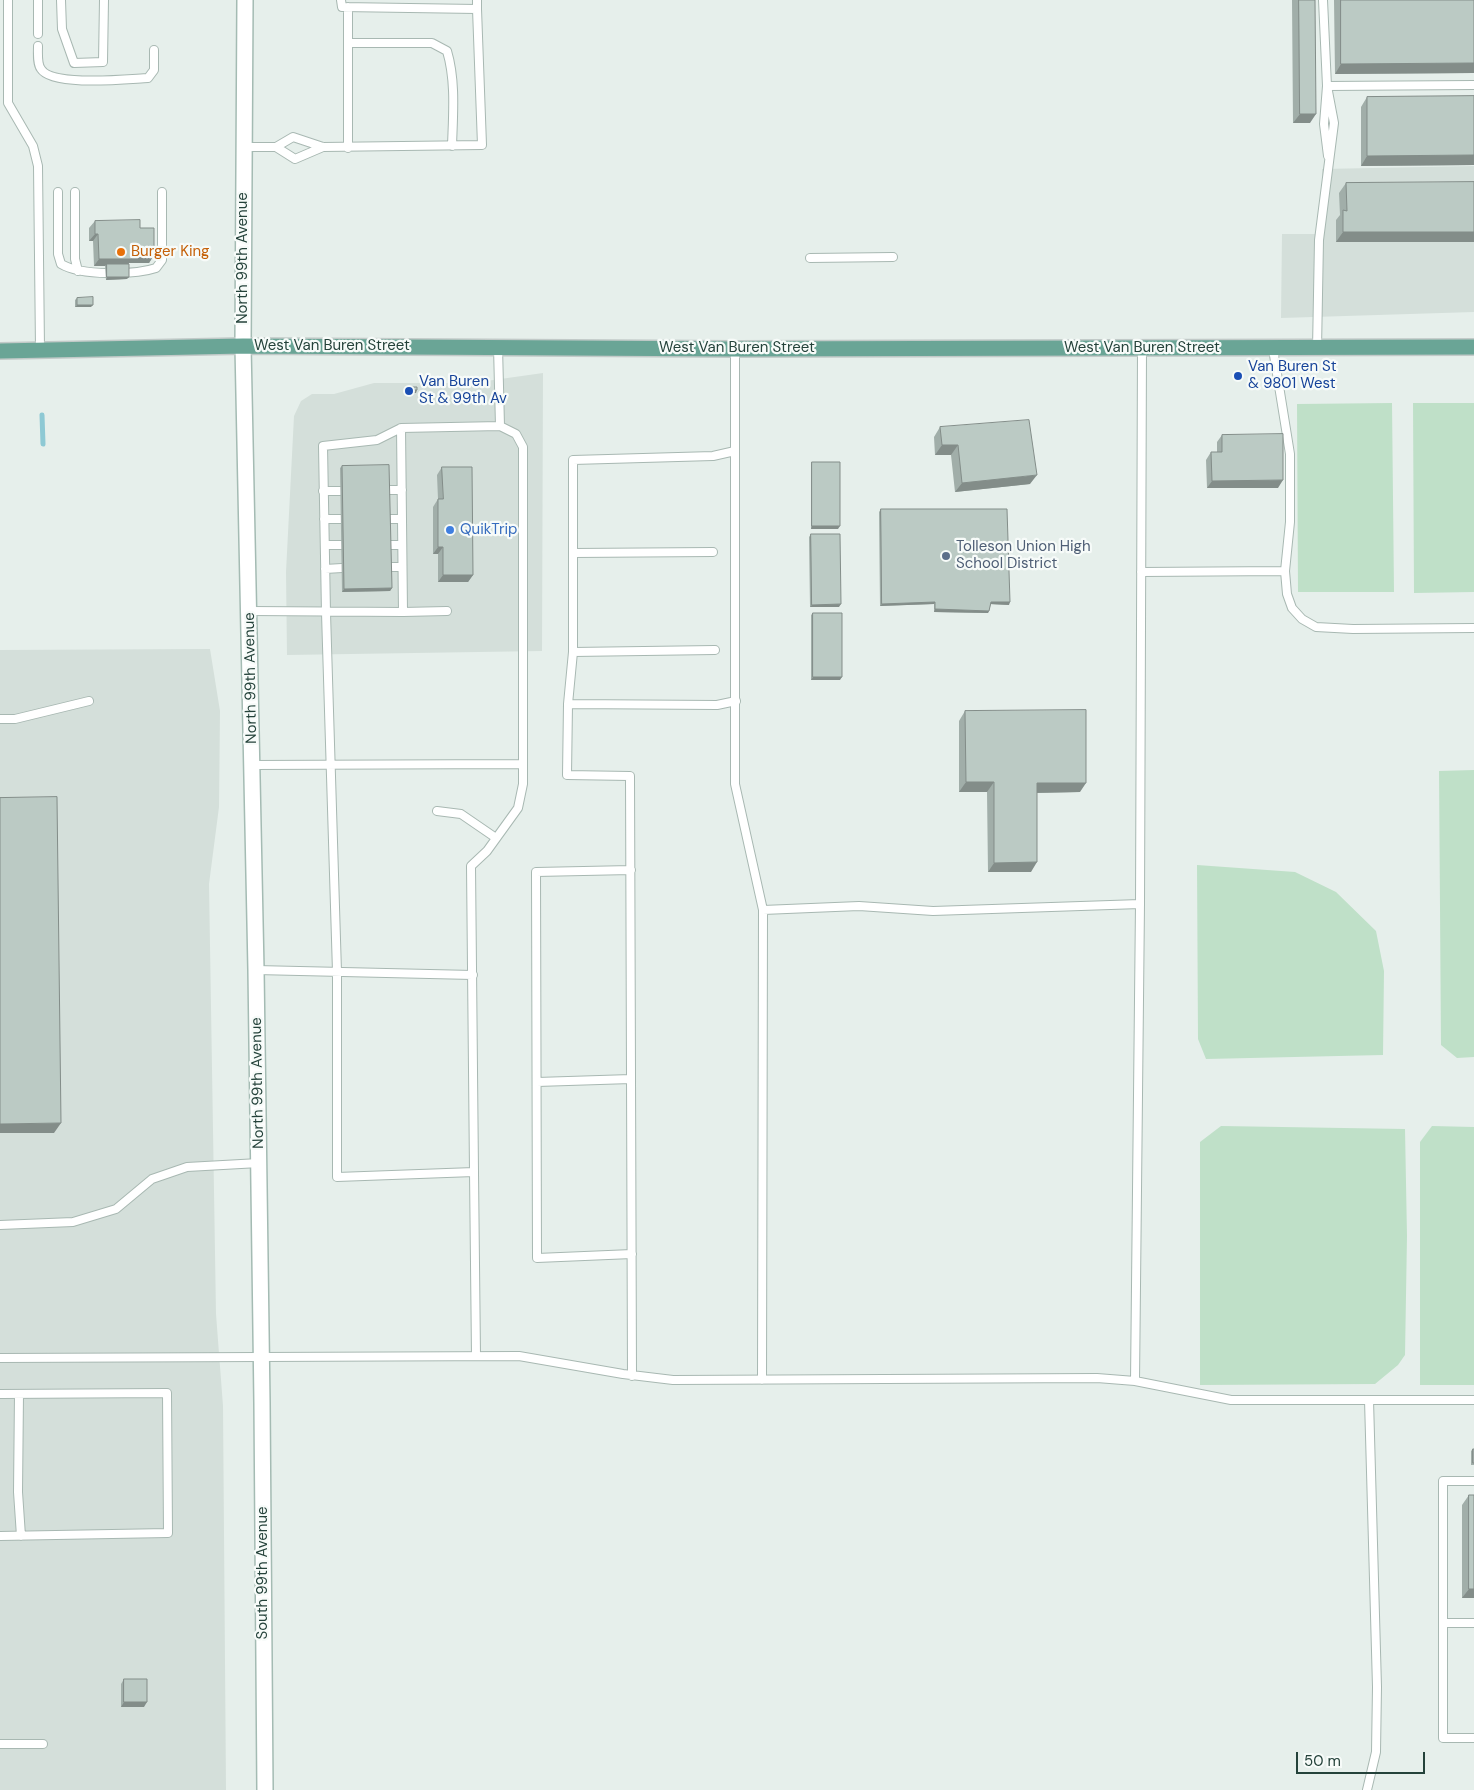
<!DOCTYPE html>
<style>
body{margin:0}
#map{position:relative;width:1474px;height:1790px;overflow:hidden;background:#e6efeb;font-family:"DM Sans",sans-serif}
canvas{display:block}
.scale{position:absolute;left:1296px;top:1752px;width:129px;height:22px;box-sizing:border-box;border:2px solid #24423a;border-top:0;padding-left:6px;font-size:15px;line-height:18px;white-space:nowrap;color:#24423a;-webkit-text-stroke:4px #f7fbf9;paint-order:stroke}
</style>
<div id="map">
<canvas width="1474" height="1790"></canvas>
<div class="scale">50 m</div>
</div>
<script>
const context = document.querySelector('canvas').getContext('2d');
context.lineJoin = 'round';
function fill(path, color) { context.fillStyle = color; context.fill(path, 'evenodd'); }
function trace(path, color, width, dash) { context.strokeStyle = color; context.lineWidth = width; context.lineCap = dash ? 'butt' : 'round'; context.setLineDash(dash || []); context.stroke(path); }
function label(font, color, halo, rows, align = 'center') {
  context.font = font + ' "DM Sans",sans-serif'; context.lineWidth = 4.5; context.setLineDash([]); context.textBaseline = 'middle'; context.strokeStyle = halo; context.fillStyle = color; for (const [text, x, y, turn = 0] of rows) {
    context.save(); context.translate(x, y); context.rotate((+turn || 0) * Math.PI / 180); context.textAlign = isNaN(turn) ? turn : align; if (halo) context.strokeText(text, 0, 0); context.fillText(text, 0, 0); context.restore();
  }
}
fill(new Path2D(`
 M1474 166V312L1281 318 1282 234H1323L1322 169Z
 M543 373 542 651 287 655 286 572 294 416 301 401 312 394H334L374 383H472Z
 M210 649 220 711 219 807 209 884 216 1314 223 1406 226 1790H0V650Z`), '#d4dfda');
fill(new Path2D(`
 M1392 403 1394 592H1298L1297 404Z
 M1413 403H1474V592L1414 593Z
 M1474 770V1057L1457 1058 1441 1045 1439 771Z
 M1197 865 1295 872 1336 892 1376 931 1384 971 1383 1055 1206 1059 1198 1039Z
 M1221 1126 1405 1129 1407 1236 1405 1355 1398 1365 1375 1384 1200 1385V1142Z
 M1432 1126 1474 1127V1385H1420V1142Z`), '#bfe0c8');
trace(new Path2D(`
 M42 415 43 444`), '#8ec9d4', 5);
const lane = new Path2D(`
 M8 0V103L33 146 38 166 40 349
 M61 0 62 29 74 63 103 62 104 0
 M341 0 342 7 477 9V0
 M1323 0 1327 86 1324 124 1328 156
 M348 7V148
 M38 34V0
 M348 43H432L447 51C456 81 453 115 452 146
 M38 46C38 53 37 64 41 69 52 87 127 79 148 78L154 70V50
 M1327 86 1474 85
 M243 147H276L293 137 323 147 482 145 477 9
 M276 147 295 159 323 147
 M58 192V254L61 264C81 276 135 275 156 268L162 260V192
 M75 192V259L78 271
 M810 258 893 257
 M498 347 500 426 401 428 377 440 323 446 326 613 337 972V1177L474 1172 471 866 487 851 518 808 523 784V447L516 434 500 426
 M735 349V784L763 910 859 906 933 911 1140 904 1142 347
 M1273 349 1290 454V522L1285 571
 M1317 349 1319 240 1334 123 1327 86
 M388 490H402
 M323 491H340
 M324 519H341
 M389 519H402
 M325 545H341
 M389 545H402
 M573 553 713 552
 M389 567H402
 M325 569 342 568
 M1141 572 1285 571 1287 594 1292 608 1302 619 1316 627 1353 629 1474 628
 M250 611 403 612 401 428
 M403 612 447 611
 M715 650 573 652V460L713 456 735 451
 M573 652 568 704 717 705 736 701
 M568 704 567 775 630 776 632 1376
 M0 719H15L89 701
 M252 765 523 764
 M437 811 461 814 496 838
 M631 870 536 872 537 1258 632 1254
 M256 970 473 975
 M537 1082 631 1079
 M474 1172 476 1356
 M0 1225 73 1222 116 1209 152 1179 187 1167 259 1163
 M0 1358 519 1356 623 1374 673 1380 1097 1378 1135 1381 1231 1400H1474
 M762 1380 763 910
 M1135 1381 1140 904
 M0 1394 167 1393 168 1533 0 1536
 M19 1394 18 1492 21 1536
 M1474 1481H1443V1623H1474
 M1443 1623V1738H1474
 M0 1744H43
 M1367 1790 1376 1752 1377 1687 1369 1400`);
const secondary = new Path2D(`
 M245 0 243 346 256 970 262 1403 265 1790`);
const primary = new Path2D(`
 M0 351 243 346 735 349 1474 347`);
trace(lane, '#a8b8b2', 10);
trace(secondary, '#a4bbb3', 18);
trace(primary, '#c2cac8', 18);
trace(lane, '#fff', 8);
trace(secondary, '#fff', 15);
trace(primary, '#6aa596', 15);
fill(new Path2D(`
 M1292 0H1315L1310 123H1293Z
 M1334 0H1474V73L1335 74Z
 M1474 96V165L1361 166V107L1367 97Z
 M1346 183 1474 242H1336V220L1340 215 1339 193Z
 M95 221 140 228 154 255 149 263H129L127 279 106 280 105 266H94L93 241H89V228Z
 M77 298 91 307H75V300Z
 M940 427 1030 484 955 492 951 455H935L934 437Z
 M1222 435 1278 488H1207L1206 460 1211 452H1217V442Z
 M812 462 838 529H811V464Z
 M342 466 392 588 390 591 342 592 340 468Z
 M442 467 473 575 468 582H438V554H433V507L438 499 437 475Z
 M881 509 1009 605 991 604 988 613 934 612V604L880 606 879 512Z
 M811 534 839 607H810L809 537Z
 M813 613 840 680H811V615Z
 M965 711 1080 792 1037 793 1031 872H988L987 792H959V721Z
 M1473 1449H1474V1465H1471V1451Z
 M1469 1495 1474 1598H1462V1505Z
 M124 1679 144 1707H121V1684Z`), '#a1aea9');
fill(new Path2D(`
 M1474 63V73L1335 74 1341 64Z
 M1300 114H1316L1310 123H1293Z
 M1474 155V165L1361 166 1367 156Z
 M1343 232H1474V242H1336Z
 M95 234H98L93 241H89Z
 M154 255 149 263H129L127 266 107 264 105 266H94L99 259 132 256Z
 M107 277H129L127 279 106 280Z
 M77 305H93L91 307H75Z
 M408 390H417L416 393H406Z
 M942 445H958L951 455H935Z
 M1037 475 1030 484 955 492 962 483Z
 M1283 480 1278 488H1207L1212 481Z
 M812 526H840L838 529H811Z
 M438 547H443L438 554H433Z
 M443 575H473L468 582H438Z
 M392 588 390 591 342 592 344 589Z
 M935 602 934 604 880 606 882 604Z
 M991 602H1010L1009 605 989 604Z
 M841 604 839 607H810L812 605Z
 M935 609 989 611 988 613 934 612Z
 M813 677H842L840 680H811Z
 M966 782H994L987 792H959Z
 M1037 783H1086L1080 792 1030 793Z
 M1037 862 1031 872H988L994 863Z
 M61 1123 54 1133H0V1124Z
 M1469 1589H1474V1598H1462Z
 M124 1702H147L144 1707H121Z`), '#838d89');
const building = new Path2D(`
 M1299 0H1315L1316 114H1300Z
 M1341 0H1474V63L1341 64Z
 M1474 96V155L1367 156V97Z
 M1474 182V232H1343V210L1347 211 1346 183Z
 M140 220V228H154V255L132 256V259H99L98 234H95V221Z
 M107 264H129V277H107Z
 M93 297V305H77V298Z
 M408 387H417V390H408Z
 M1029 420 1037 475 962 483 958 445H942L940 427Z
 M1283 434V480L1212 481 1211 452H1222V435Z
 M812 462H840V526H812Z
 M389 465 392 588 344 589 342 466Z
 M442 467H472L473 575H443V547H438V499H443Z
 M881 509H1007L1010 602H991L989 611 935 609V602L882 604Z
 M811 534H840L841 604 812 605Z
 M813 613H842V677H813Z
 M1086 710V783H1037V862L994 863V782H966L965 711Z
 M57 797 61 1123 0 1124V798Z
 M1473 1449H1474V1463H1473Z
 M1469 1495H1474V1589H1469Z
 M124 1679H147V1702H124Z`);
fill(building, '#bbcac4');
trace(building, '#838d89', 1);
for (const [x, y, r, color] of [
 [121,252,5,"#e8710a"],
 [1238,376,5,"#1a4fb4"],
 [409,391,5,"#1a4fb4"],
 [450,530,5,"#3f7fe0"],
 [946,556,5,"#5c6f8a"]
]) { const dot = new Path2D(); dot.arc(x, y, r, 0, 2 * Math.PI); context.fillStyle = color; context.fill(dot); trace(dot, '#f7fbf9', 2); }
label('15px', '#c56008', '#f7fbf9', [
 ["Burger King",131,252]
], 'left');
label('15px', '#24423a', '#f7fbf9', [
 ["North 99th Avenue",243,258,-90],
 ["West Van Buren Street",332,346],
 ["West Van Buren Street",737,348],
 ["West Van Buren Street",1142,348],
 ["North 99th Avenue",251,678,-91],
 ["North 99th Avenue",258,1083,-91],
 ["South 99th Avenue",263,1573,-90]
]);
label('15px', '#164399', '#f7fbf9', [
 ["Van Buren St",1248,367],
 ["& 9801 West",1248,384],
 ["Van Buren",419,382],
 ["St & 99th Av",419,399]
], 'left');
label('15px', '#366cbe', '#f7fbf9', [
 ["QuikTrip",460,530]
], 'left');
label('15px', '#4e5e75', '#f7fbf9', [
 ["Tolleson Union High",956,547],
 ["School District",956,564]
], 'left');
</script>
